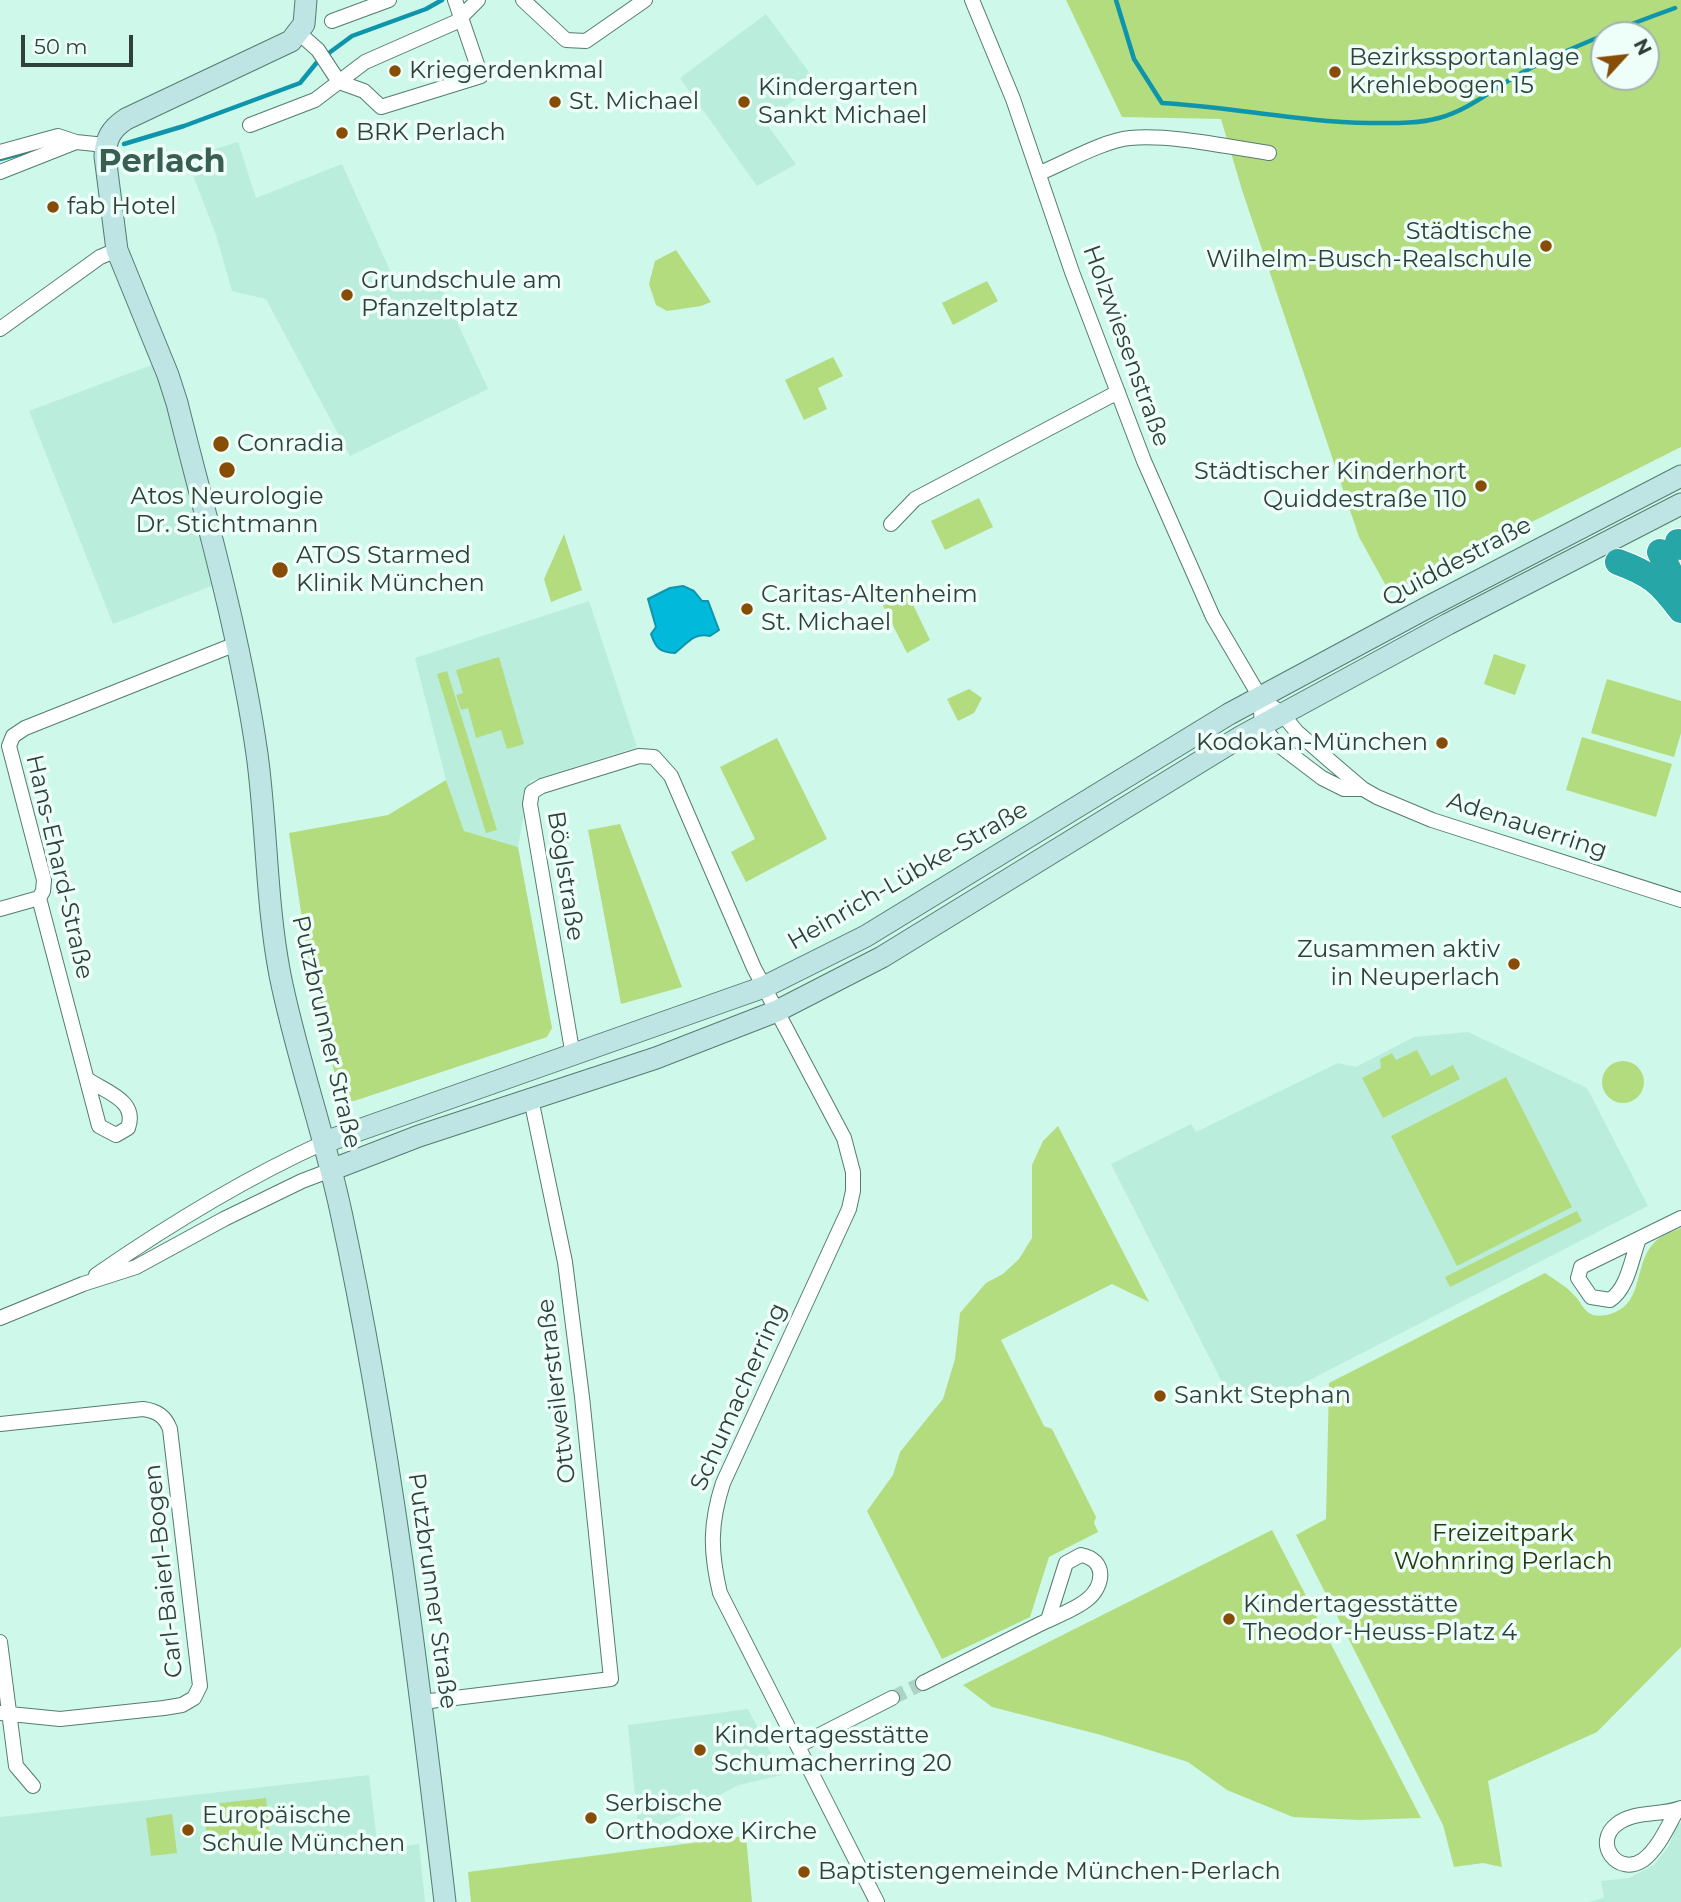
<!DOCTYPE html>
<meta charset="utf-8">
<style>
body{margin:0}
#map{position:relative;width:1681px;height:1902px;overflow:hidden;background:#cdf8ea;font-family:Montserrat,sans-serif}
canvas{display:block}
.north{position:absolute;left:1590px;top:21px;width:70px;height:70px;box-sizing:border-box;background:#eefff9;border:2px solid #a2b3ad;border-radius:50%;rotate:63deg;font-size:19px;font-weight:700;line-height:28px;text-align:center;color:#2f403a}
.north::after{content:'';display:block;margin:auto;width:24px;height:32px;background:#874c05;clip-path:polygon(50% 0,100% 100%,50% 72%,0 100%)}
.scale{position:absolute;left:21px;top:35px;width:112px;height:32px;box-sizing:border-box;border:4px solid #2f403a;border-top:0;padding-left:9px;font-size:21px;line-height:24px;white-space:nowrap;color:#2f403a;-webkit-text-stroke:5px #eefff9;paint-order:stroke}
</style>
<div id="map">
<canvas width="1681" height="1902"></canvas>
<div class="north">N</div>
<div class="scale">50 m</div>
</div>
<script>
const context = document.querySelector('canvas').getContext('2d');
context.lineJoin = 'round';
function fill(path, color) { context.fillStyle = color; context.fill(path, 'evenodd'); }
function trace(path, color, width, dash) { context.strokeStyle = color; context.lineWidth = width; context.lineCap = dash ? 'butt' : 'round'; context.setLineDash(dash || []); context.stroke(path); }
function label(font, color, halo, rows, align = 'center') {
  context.font = font + ' Montserrat,sans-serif'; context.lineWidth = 7; context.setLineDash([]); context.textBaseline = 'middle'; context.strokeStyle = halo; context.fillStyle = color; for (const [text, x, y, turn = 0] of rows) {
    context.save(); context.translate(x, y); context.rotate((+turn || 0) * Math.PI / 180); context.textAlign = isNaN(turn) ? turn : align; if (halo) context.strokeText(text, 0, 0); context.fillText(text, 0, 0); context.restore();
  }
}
fill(new Path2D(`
 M766 14 817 83 765 122 796 164 757 186 680 78Z
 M238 142 256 198 342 164 397 286 433 270 488 389 350 456 266 299 232 291 216 235 191 170 202 153Z
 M170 358 230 579 113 624 29 411Z
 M589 601 637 747 530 781 518 847 464 831 446 780 415 658Z
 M1468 1032 1587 1088 1648 1206 1265 1403 1225 1388 1111 1164 1191 1124 1196 1132 1338 1063 1356 1067 1414 1037Z
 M748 1709 782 1775 739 1785 639 1836 628 1725Z
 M369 1775 378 1850 419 1844 425 1902H0V1817Z
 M1681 1823V1902H1588L1604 1898 1601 1881 1629 1878 1654 1865 1669 1846 1676 1826Z`), '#baeddc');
fill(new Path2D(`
 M1066 0H1681V447L1390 593 1359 537 1242 190 1221 119 1122 117ZM1604 35H1646V77H1604Z
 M676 250 711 302 701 306 667 311 656 305 649 284 655 261Z
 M987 281 998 301 953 325 942 303Z
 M833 357 843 376 818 388 827 409 804 420 785 380Z
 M979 498 993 527 945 550 931 521Z
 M564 534 582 590 551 602 544 579Z
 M907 592 930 640 907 653 882 604Z
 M1494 654 1526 665 1515 695 1484 684Z
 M499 657 524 744 507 749 501 730 476 738 468 708 461 710 456 695 463 693 456 670Z
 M447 671 497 830 486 833 437 674Z
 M1607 679 1681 701V733L1674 757 1591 733Z
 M969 689 982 698 974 713 958 721 947 699Z
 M1582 737 1672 764 1656 817 1566 790Z
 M777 738 827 839 746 882 731 852 755 839 720 767Z
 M446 780 464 831 518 847 552 1028 547 1037 354 1101H345L335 1075 311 977 289 833 388 815Z
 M620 824 682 987 621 1004 588 830Z
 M1417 1050 1431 1076 1453 1065 1460 1079 1383 1118 1362 1078 1381 1068 1380 1059 1392 1053 1396 1060Z
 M1602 1082a21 21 0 1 1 42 0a21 21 0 1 1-42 0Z
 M1506 1077 1572 1207 1457 1266 1391 1136Z
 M1058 1126 1149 1302 1112 1284 1001 1340 1044 1426 1052 1429 1096 1517 1094 1523 1098 1532 1049 1557 1030 1617 942 1659 867 1511 893 1475 900 1452 943 1399 955 1359 960 1313 986 1283 1003 1274 1019 1259 1032 1238V1165L1043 1141Z
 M1577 1211 1582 1221 1450 1287 1445 1277Z
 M1681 1228V1647L1597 1732 1488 1781 1502 1867 1483 1863 1454 1867 1443 1825 1296 1535 1326 1519 1329 1383 1545 1273C1555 1280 1567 1287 1575 1296 1580 1301 1583 1309 1589 1313 1595 1317 1603 1316 1610 1314 1646 1304 1632 1261 1657 1240 1663 1235 1674 1231 1681 1228Z
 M1272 1530 1421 1818 1359 1820 1293 1817 1227 1790 1188 1762 1101 1735 992 1707 963 1685Z
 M266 1798 271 1846 209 1853 203 1805Z
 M172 1814 177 1853 151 1856 146 1818Z
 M746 1836 752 1902H471L468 1872Z`), '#b3dc7e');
const water = new Path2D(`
 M683 586 694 591 702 601H708L719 630 710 636C693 632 687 644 675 653 660 652 656 649 651 634L656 627 648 599 670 588Z`);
fill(water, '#00b9db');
trace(water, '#0e95ab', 2);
trace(new Path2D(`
 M1116 0 1134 59 1162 103C1232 107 1300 122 1370 123 1391 123 1418 124 1439 118 1472 109 1497 85 1527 70 1575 45 1625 26 1675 8
 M124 144 184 126 300 83 318 61 352 36 426 9 442 0
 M0 159 46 147`), '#0e95ab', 4.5);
trace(new Path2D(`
 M892 1698 923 1683`), '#add3c7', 14, [14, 7]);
const street = new Path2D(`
 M523 0 566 40 586 41 645 0
 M972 0 1013 99 1072 272 1144 461 1213 617 1260 697 1282 714 1297 732 1329 760 1363 789 1377 797 1432 820 1681 900
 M332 21 389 0
 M299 33 318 50 339 82 364 91 381 107 481 76 455 0
 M250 125 315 100 365 62 456 22 478 0
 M0 152 58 136 76 142 105 145
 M0 172 76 142
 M1040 173C1064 163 1105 140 1130 138 1170 134 1229 147 1269 153
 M0 329 100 257 117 250
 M891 524 915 499 1118 392
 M1260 697 1262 725 1276 743 1322 778 1344 789H1363
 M0 909 39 898
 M573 1056 530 804 532 792 542 786 639 756 654 757 671 776 754 968 844 1138 853 1172V1191L849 1209 723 1483C710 1523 710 1551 720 1593L877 1902
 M87 1079C105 1092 138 1100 128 1128L116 1135 99 1126 39 898 43 891 44 880 9 746 13 736 25 728 236 644
 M1639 1239C1631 1260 1628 1288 1610 1300L1591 1297 1578 1278 1581 1267 1681 1218
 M96 1275C170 1224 243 1179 325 1142
 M0 1318 83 1284 136 1267 224 1219 302 1181 331 1170
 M0 1424 143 1409C157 1411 165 1416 170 1429L200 1686 194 1698 182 1705 164 1708 60 1719 0 1713
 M0 1642 16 1766 33 1786
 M923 1683C962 1663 1001 1644 1040 1624 1054 1617 1075 1610 1088 1599 1104 1585 1107 1560 1081 1555L1066 1563 1048 1620
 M422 1702 611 1679 582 1397 565 1262 531 1099
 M798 1746 892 1698
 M1677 1810C1668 1826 1658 1849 1643 1860 1618 1877 1592 1843 1617 1824 1635 1810 1661 1816 1681 1808`);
const secondary = new Path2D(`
 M306 0 304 24 291 41 126 119C111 129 106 138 105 156L117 250 168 375 177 403C206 519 240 635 257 754 267 827 266 902 280 975 296 1055 324 1132 341 1212 390 1440 418 1671 445 1902
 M325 1142 764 987 866 936 1229 714 1430 606 1681 476
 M331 1170 419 1136 656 1058 777 1011 882 957 1242 736 1448 624 1681 504`);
const highway = new Path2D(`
 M1678 542 1681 547
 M1660 552 1681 596
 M1618 562C1651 574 1660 582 1681 610`);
trace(street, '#547c6f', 16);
trace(secondary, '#547c6f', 23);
trace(highway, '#fff', 28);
trace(street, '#fff', 14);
trace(secondary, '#bee4e4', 21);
trace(highway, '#26a6a6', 26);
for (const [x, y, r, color] of [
 [395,71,7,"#874c05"],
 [1335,72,7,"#874c05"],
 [555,102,7,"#874c05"],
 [744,102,7,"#874c05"],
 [342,133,7,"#874c05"],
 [53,207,7,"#874c05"],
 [1546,246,7,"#874c05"],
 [347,295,7,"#874c05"],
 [221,444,9,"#874c05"],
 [227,470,9,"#874c05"],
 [1481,486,7,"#874c05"],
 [280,570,9,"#874c05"],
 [747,609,7,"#874c05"],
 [1442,743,7,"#874c05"],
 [1514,964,7,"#874c05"],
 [1160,1396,7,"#874c05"],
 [1229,1619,7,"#874c05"],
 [700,1750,7,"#874c05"],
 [591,1818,7,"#874c05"],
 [188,1830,7,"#874c05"],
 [804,1872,7,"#874c05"]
]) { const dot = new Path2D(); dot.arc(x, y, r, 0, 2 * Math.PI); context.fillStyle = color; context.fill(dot); trace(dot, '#eefff9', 2.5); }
label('24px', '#2f403a', '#eefff9', [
 ["Bezirkssportanlage",1349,58],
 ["Krehlebogen 15",1349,86],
 ["Kriegerdenkmal",409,71],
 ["Kindergarten",758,88],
 ["Sankt Michael",758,116],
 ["St. Michael",569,102],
 ["BRK Perlach",356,133],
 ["fab Hotel",67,207],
 ["Städtische",1532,232,"right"],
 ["Wilhelm-Busch-Realschule",1532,260,"right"],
 ["Grundschule am",361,281],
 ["Pfanzeltplatz",361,309],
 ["Conradia",237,444],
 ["Städtischer Kinderhort",1467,472,"right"],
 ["Quiddestraße 110",1467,500,"right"],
 ["Atos Neurologie",227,497,"center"],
 ["Dr. Stichtmann",227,525,"center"],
 ["ATOS Starmed",296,556],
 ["Klinik München",296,584],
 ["Caritas-Altenheim",761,595],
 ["St. Michael",761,623],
 ["Kodokan-München",1428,743,"right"],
 ["Zusammen aktiv",1500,950,"right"],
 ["in Neuperlach",1500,978,"right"],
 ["Sankt Stephan",1174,1396],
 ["Kindertagesstätte",1243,1605],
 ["Theodor-Heuss-Platz 4",1243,1633],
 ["Kindertagesstätte",714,1736],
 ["Schumacherring 20",714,1764],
 ["Serbische",605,1804],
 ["Orthodoxe Kirche",605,1832],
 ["Europäische",202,1816],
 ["Schule München",202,1844],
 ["Baptistengemeinde München-Perlach",818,1872]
], 'left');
label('24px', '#2f403a', '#eefff9', [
 ["Holzwiesenstraße",1126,346,70],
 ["Quiddestraße",1457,562,-28],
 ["Adenauerring",1527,826,18],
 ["Hans-Ehard-Straße",59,867,77],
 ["Böglstraße",565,876,81],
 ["Heinrich-Lübke-Straße",908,876,-30],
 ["Putzbrunner Straße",326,1032,77],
 ["Ottweilerstraße",557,1391,-97],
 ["Schumacherring",739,1397,-66],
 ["Carl-Baierl-Bogen",164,1571,-96],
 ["Putzbrunner Straße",432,1591,82]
]);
label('24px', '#283811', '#eefff9', [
 ["Freizeitpark",1503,1534],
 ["Wohnring Perlach",1503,1562]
]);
label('bold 32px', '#395f53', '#eefff9', [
 ["Perlach",162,163]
]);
</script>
